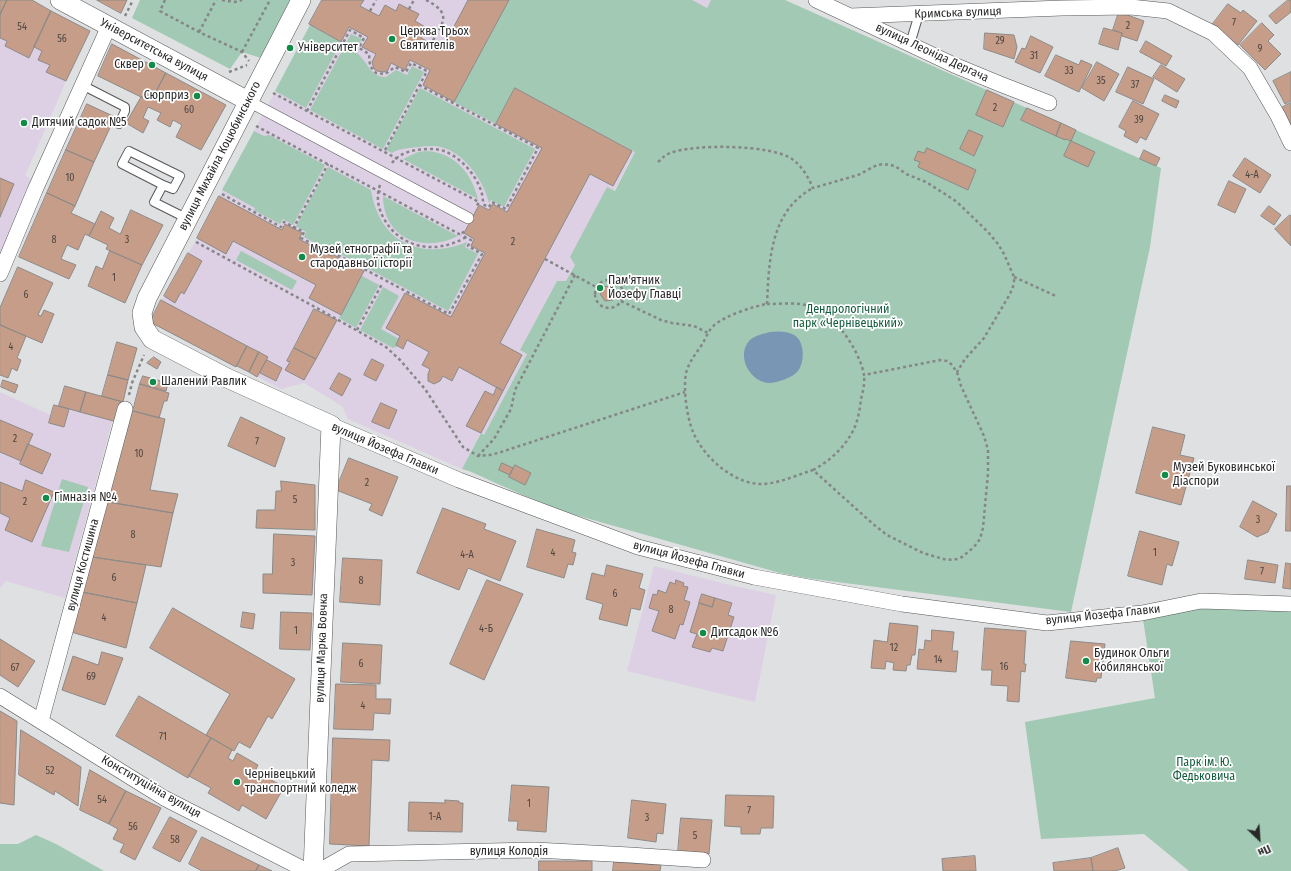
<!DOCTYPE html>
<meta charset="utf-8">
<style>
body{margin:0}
#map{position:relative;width:1291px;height:871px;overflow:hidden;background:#dee0e1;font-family:"Fira Sans Condensed",sans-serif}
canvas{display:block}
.north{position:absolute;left:1239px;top:819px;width:40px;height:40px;-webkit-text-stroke:3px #fff;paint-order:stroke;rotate:155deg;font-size:11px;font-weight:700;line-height:16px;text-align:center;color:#282829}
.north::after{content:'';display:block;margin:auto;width:14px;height:18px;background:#282829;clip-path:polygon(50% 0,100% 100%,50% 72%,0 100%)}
</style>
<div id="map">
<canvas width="1291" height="871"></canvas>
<div class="north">Пн</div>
</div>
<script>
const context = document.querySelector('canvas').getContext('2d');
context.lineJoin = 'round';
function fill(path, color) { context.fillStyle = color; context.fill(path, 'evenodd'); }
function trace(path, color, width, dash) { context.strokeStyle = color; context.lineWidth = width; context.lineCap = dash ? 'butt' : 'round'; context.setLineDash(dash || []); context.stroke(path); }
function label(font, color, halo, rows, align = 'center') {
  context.font = font + ' "Fira Sans Condensed",sans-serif'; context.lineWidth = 3.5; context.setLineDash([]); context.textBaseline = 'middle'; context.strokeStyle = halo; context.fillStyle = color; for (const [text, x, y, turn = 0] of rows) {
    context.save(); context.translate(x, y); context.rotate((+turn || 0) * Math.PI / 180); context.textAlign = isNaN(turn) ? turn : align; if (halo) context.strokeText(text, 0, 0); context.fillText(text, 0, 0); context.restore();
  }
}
fill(new Path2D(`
 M322 0H711L632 150 635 152 614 191 607 188 575 264 566 281H557L520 350 527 354 484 435 480 434 462 469 348 419 342 406 304 383 281 389 237 366 236 367 150 322 197 238 310 26 309 24Z
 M51 11 90 31 66 81 25 176 31 179 0 254V38L7 41 5 46 29 57Z
 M0 392 52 416 60 400 114 414 65 598 6 581 0 588Z
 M654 566 734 586 776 595 755 702 627 671Z`), '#ddd0e4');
fill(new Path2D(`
 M140 0H290L261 58 242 52 230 69 132 18Z
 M509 0H692L707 8 711 0H785L1161 168 1150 247 1071 612 806 578 780 573 565 512 525 496 469 471 462 469 481 433 484 435 527 354 520 350 557 281H566L575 265 570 257 607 187 615 191 635 152 515 88 496 124 454 102Z
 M310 25 341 42 306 108 275 91Z
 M351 34 362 39 355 52C368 60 369 77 386 77L396 70 407 75 412 66 424 72 383 149 310 110Z
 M420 88 535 149 504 207 491 200 489 203C484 182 466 155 444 148 436 145 427 146 419 147 410 148 400 148 392 153L386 150Z
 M254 131 264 136 269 135 325 165 293 225 283 219 280 224 254 210 255 208 222 190Z
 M426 151C455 153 471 172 478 199L403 159 418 152Z
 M328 167 371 190C379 242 420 261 467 242L465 247 478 254 448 311 331 249 330 251 304 237 306 232 296 226Z
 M383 196 458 236C423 254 383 238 383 196Z
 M241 251 297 281 292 290 236 260Z
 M362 276 379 285 356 328 339 318Z
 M383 287 399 296 381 329 399 339 396 345 398 346 393 348 360 330Z
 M62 479 88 487 69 552 41 546Z
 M1200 607 1291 611V871H1189L1144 834 1041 839 1025 722 1155 698 1143 619Z
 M36 835 56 844 104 871H0V844H18Z`), '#a2c9b3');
fill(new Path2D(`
 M770 332C777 331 788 331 794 335 805 341 805 362 798 371 792 378 779 382 770 383 750 383 735 355 750 340 756 335 763 334 770 332Z`), '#7996b4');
const building = new Path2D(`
 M0 0H7L0 15Z
 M7 0H32L51 11 29 58 5 46 7 41 0 38V15Z
 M97 0H127L121 13Z
 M322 0H364L360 6 379 16 385 5 396 11 399 4 419 14 415 21 427 28 421 38 442 49 468 0H509L454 102 423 85 430 70 410 60 405 70 391 63 388 70 384 72 377 71 374 69 372 62 376 54 362 47 368 37 349 27 341 42 309 24Z
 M1288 0H1291V12L1276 24 1269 16Z
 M1228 4 1241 13 1243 10 1257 21 1238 45 1212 25Z
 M51 11 90 31 66 81 46 72 50 65 38 60 42 51 34 47Z
 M1119 12 1144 21 1137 41 1122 36V33L1113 30Z
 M1262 23 1274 35 1268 41 1281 54 1265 70 1240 45Z
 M1104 28 1122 33 1118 50 1099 44Z
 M985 33 1014 35 1017 47 1014 59 984 49Z
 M1031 36 1053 47 1040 73 1015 62 1022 48 1025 49Z
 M1146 41 1172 56 1166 66 1140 52Z
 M112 44 166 73 154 95 141 97 98 76Z
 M1056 55 1079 65 1081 60 1092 65 1079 92 1045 76Z
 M1097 62 1119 74 1104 101 1082 88Z
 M1161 65 1185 79 1177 92 1153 77Z
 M1128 67 1154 79 1143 104 1116 92Z
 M1291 72V101L1285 104 1273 81Z
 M166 73 226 105 201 150 176 137 182 125 173 120 170 127 157 120 161 113 148 107 143 118 149 121 143 133 126 123 141 97 154 95Z
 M515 88 632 151 613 186 590 174 500 343 522 355 503 391 459 367 452 381 443 376 440 381 434 384 428 381V374L430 369 422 365 429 352 407 340 403 349 396 345 400 336 386 328 405 293 451 317 485 253 471 246 474 239 464 233 479 205 489 210 493 204 507 212 542 148 496 124Z
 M987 90 1014 102 1003 127 976 115Z
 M1165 95 1179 101 1176 108 1162 101Z
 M1133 101 1159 114 1146 140 1140 137 1137 143 1124 136 1126 131 1119 127Z
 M1291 103V133L1279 109Z
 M87 104 115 117 94 162 66 150Z
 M1027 108 1061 123 1056 136 1021 120Z
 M1061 123 1076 130 1071 141 1066 139 1065 140 1056 136Z
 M969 130 983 136 974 156 960 149Z
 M1071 141 1095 152 1088 167 1064 156Z
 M927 148 976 170 968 190 918 167 920 162 914 160 918 151 924 153Z
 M66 150 94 162 75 206 47 193Z
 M1144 150 1160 158 1156 166 1140 159Z
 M1245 158 1271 175 1260 193 1233 176Z
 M0 178 14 184 0 217Z
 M1229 181 1246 189 1235 213 1218 205Z
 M47 193 75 206 71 213 95 224 89 236 85 234 78 250 67 245 61 259 76 265 69 279 19 257Z
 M219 196 282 230 285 224 302 233 299 239 331 256 332 254 364 271 341 315 309 298 316 285 233 241 226 254 197 238Z
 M1269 206 1281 215 1274 225 1261 216Z
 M131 210 163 225 142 265 106 249 108 245 89 236 101 211 114 218 109 228 120 234Z
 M1290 215 1291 216V246L1275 229Z
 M110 251 142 265 125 303 88 286 96 266 102 269Z
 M188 253 202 261 184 294 181 292 175 303 164 296Z
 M18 267 53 283 38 315 41 316 44 310 54 314 42 343 0 325V308Z
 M612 286 616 293 613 300 605 301 600 294 604 287Z
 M161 300 247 346 236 367 150 322Z
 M314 309 337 320 316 359 294 348Z
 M0 325 26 336 17 358 21 360 17 371 12 368 8 378 0 375Z
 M117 342 137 348 128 380 108 375Z
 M247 346 259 352 249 372 237 366Z
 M294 348 316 359 304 380 285 370 290 362 287 361Z
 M259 352 268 357 257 377 249 372Z
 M154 357 161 362 157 369 147 363Z
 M372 359 384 365 376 381 364 375Z
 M267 360 282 368 276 381 260 373Z
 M339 373 351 379 342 396 330 389Z
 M108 375 128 380 123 402 102 396Z
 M143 376 168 383 166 391 140 384Z
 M3 380 18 385 15 393 1 387Z
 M140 384 169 393 167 401H164L159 418 133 411Z
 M65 386 86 392 80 412 59 406Z
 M497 387 503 391 481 433 466 426 485 391 493 395Z
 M86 392 123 402 117 422 80 412Z
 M381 403 397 410 389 429 372 422Z
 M54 405 69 409 64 427 49 423Z
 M133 411 165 419 150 490 178 494 173 513 108 502Z
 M241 417 285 438 275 467 228 446Z
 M0 420 33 434 21 461 0 452Z
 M1153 427 1185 435 1180 455 1194 458 1181 505 1136 493Z
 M28 444 51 454 42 474 20 464Z
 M349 458 398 477 382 516 369 510 372 504 336 490Z
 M502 463 513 468 510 475 499 470Z
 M515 465 531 473 525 485 509 477Z
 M26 480 54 492 32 542 5 530 10 518 0 513V482L22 491Z
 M281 481 315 485V530L256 528 257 510H275L276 491H281Z
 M1287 486H1291V531H1286Z
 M1253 501 1277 514 1268 532 1257 537 1240 527Z
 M108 502 173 513 161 567 92 557Z
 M443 508 486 524 484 529 516 541 500 581 468 568 459 590 417 573Z
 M537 529 575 540 572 552 576 553 573 565 568 564 564 578 527 567Z
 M1140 531 1179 542 1172 566 1167 564 1162 585 1128 576Z
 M274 534 315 536 312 595 263 593V574H272Z
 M92 557 146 565 137 603 82 592Z
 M343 558 382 560 380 605 340 602Z
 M1248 560 1278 565 1275 583 1245 579Z
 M1286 563 1291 564V589L1283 588Z
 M607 565 643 574 639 588 645 590 640 610 631 608 627 626 599 619 603 604 586 599 592 573 604 576Z
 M487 580 523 594 484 680 450 664Z
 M676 580 684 583 683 586 688 587 684 600 690 602 683 625 680 624 675 639 652 631 659 611 649 608 653 594 657 595 658 590 666 593 670 582 675 584Z
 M82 592 137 603 126 648 71 632Z
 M702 594 715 598 712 607 699 603Z
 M715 598 732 603 728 615 734 617 723 651 712 648 710 652 692 647 697 634 690 632 699 603 712 607Z
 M173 608 295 679 272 719 268 716 250 748 239 742 234 751 206 735 230 694 150 648Z
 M243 612 255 614 253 629 241 627Z
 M281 612 312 613 310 650 280 649Z
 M890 623 918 626 915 655H912L910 665H907L906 671 893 670 894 663 886 661 885 669 871 668 874 640 887 642Z
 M985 628 1026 631 1024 664H1026L1025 672 1021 671 1019 702 1007 701 1008 686 991 685 992 670H982Z
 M932 630 954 632 952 651H958L956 672 917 669 919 649 924 650 925 640 931 641Z
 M0 639 35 661 18 687 0 675Z
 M1071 641 1105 644 1101 678H1097L1096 682 1066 678Z
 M343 643 382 645 380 684 341 682Z
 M102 652 123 658 105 705 62 690 73 656 98 665Z
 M336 684 376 685V699H391L390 714 374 713 373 730 334 729Z
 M139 696 211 738 188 778 116 736Z
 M0 711 17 721 14 805 0 803Z
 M21 730 81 767 78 806 55 791 54 795 19 775Z
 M211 738 232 750 228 758 233 761 237 753 258 765 255 771 284 787 266 819 242 805 239 811 208 793 211 788 189 776Z
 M333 738 390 740 389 761 372 760 369 846 330 844Z
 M90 770 126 791 109 824 80 810Z
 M512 785 549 787 546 832 517 830 518 821H509Z
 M126 791 161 808 135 860 120 852 124 844 113 839 118 829 109 824Z
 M726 795 774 796 773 828H761L760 834H741V827L725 826Z
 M445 800 459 801V803H463L462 832 408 831 409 802 445 803Z
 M632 800 666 804 663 834 657 833 656 842 628 838Z
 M170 817 197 831 180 862 153 848Z
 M681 818 712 820 709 854 678 852Z
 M202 837 259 865 256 871H202L189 864Z
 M1118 848 1125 868 1115 871H1093L1091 858Z
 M975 856 976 871H943L942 859Z
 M1091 858 1093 871H1054L1053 863Z
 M539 861H592V871H539Z
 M614 862 661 865 660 871H613Z
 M259 865 272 871H256Z`);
fill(building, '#c59d88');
trace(building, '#8c8a89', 1);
const service = new Path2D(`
 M910 44 919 14
 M82 85 125 107V111L119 124
 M163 185 173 189 180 176 129 151 122 164 163 185 154 202 188 219`);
const pedestrian = new Path2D(`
 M248 101 468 218`);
const minor = new Path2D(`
 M816 0 954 65 1000 84 1049 103
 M850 16 1062 8 1131 7 1168 11 1213 33 1250 68 1278 116 1291 143
 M0 274 35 190 109 26
 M331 425 459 480 638 547 754 577 902 604 1047 623 1142 613 1201 601 1291 604
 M0 696 164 798 307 871
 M41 721 125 409
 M319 871 349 854 535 850 630 855 703 860`);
const tertiary = new Path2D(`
 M60 0 248 101
 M301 0 147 298 142 313 144 327 152 339 227 378 331 425 313 871`);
trace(service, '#565758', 10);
trace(pedestrian, '#565758', 12);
trace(minor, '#565758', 16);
trace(tertiary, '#565758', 20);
trace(new Path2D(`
 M165 0 160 11 199 32 242 52 249 61
 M222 0 235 2 242 0
 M426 0C453 14 443 22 431 44
 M409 9 414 0
 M370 11 376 0
 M125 16 133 0
 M199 32 216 0
 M242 52 270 0
 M229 72 247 65
 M419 85 538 148 506 209 492 202 489 207 482 204
 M273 93 479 202 476 207
 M307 111 350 30 364 38 359 48 369 54 370 66 376 73 385 74 395 67 406 72 411 63 427 71 384 152
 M256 126 461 235 464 231
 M658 162C662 158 665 155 670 153 694 144 770 144 792 159 802 166 808 177 813 188L858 175 877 165 884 164 895 166 906 174 926 182 945 194 957 202 988 232 998 244 1004 254 1014 277V284L1010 294 984 338 965 359 957 372
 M392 163C398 155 406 152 416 150 425 149 435 148 444 151 463 158 484 183 483 204
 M380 185C376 197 378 207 383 217 400 249 436 255 466 237
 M222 194 281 227 284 222 304 232 301 238 330 253 332 252 449 314 482 254 468 246 471 240 461 235
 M293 229 328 164
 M196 242 324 312 386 347 400 360 425 389 463 447 478 456 490 455 498 453 685 392
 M545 259 596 287
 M1014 277 1056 296
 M595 294a14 14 0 1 1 28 0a14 14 0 1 1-28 0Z
 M621 301 661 320 672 323 694 326 708 333
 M767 304C781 304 797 302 810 306 834 312 860 351 864 375L940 360 947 361 951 364 957 372 961 386 984 436 988 450V473L983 528 980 539 974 547 962 557 957 559 947 560 923 553 887 535 873 524 813 470C797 475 780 483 763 484 735 485 704 458 693 432 687 417 683 390 686 373 689 362 695 355 701 346 706 339 708 329 716 324 725 316 754 306 767 304Z
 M767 304C769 261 770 211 813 188
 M357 330 382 284
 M129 395 132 383 144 355
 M478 456 494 439 511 409 515 390 575 275
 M813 470C830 461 845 447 854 429 858 420 860 409 861 399 863 391 865 383 864 375`), '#858687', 2.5, [3, 3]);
trace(service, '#fff', 8);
trace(pedestrian, '#fff', 11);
trace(minor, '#fff', 15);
trace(tertiary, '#fff', 19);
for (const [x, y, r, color] of [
 [392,39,4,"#0f8c48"],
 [290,48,4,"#0f8c48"],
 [152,65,4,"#0f8c48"],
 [197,96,4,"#0f8c48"],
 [24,123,4,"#0f8c48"],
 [302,257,4,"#0f8c48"],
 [600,288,4,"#0f8c48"],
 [153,382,4,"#0f8c48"],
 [1165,475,4,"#0f8c48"],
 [46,498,4,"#0f8c48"],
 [703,633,4,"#0f8c48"],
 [1086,661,4,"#0f8c48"],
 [237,782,4,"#0f8c48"]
]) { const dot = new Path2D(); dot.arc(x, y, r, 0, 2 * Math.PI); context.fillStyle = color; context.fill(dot); trace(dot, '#fff', 1.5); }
label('10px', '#4f4541', null, [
 ["7",1234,23],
 ["2",1128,26],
 ["54",22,27],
 ["56",62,39],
 ["29",1000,41],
 ["9",1260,49],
 ["31",1034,56],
 ["33",1069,71],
 ["35",1101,81],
 ["37",1135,85],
 ["2",995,108],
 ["60",189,110],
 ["39",1139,120],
 ["4-А",1252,175],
 ["10",70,178],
 ["8",54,240],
 ["3",127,240],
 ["2",513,242],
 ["1",114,278],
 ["6",26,295],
 ["4",11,347],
 ["2",15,439],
 ["7",257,442],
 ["10",139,454],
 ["2",367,483],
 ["5",295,500],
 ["2",25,502],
 ["3",1258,520],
 ["8",133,535],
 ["4",553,553],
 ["1",1155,553],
 ["4-А",467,555],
 ["3",293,563],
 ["7",1262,572],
 ["6",114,578],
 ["8",361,581],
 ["6",615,594],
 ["8",671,610],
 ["4",104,618],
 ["4-Б",486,629],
 ["1",296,631],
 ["12",894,648],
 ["14",938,660],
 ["6",361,664],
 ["16",1004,667],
 ["67",15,668],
 ["69",91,677],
 ["4",363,706],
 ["71",163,737],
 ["52",50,771],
 ["54",102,800],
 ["1",529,804],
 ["7",749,811],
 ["1-А",435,817],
 ["3",647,818],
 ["56",133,827],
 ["5",695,836],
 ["58",175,840]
]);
label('12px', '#282829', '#fff', [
 ["Кримська вулиця",958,13,-2],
 ["Університетська вулиця",154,50,28],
 ["вулиця Леоніда Дергача",932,53,25],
 ["вулиця Михайла Коцюбинського",220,156,-63],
 ["вулиця Йозефа Главки",385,449,23],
 ["вулиця Йозефа Главки",689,560,15],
 ["вулиця Костишина",83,565,-75],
 ["вулиця Йозефа Главки",1103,615,-6],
 ["вулиця Марка Вовчка",322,648,-88],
 ["Конституційна вулиця",151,787,30],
 ["вулиця Колодія",509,852]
]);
label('12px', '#282829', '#fff', [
 ["Церква Трьох",400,32],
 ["Святителів",400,46],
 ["Університет",298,48],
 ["Сквер",144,65,"right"],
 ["Сюрприз",189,96,"right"],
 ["Дитячий садок №5",32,123],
 ["Музей етнографії та",310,250],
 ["стародавньої історії",310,264],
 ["Пам'ятник",608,281],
 ["Йозефу Главці",608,295],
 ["Шалений Равлик",161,382],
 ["Музей Буковинської",1173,468],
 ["Діаспори",1173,482],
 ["Гімназія №4",54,498],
 ["Дитсадок №6",711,633],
 ["Будинок Ольги",1094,654],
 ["Кобилянської",1094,668],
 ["Чернівецький",245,775],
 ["транспортний коледж",245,789]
], 'left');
label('12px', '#135c3d', '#fff', [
 ["Дендрологічний",848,310],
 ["парк «Чернівецький»",848,324],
 ["Парк ім. Ю.",1204,763],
 ["Федьковича",1204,777]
]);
</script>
